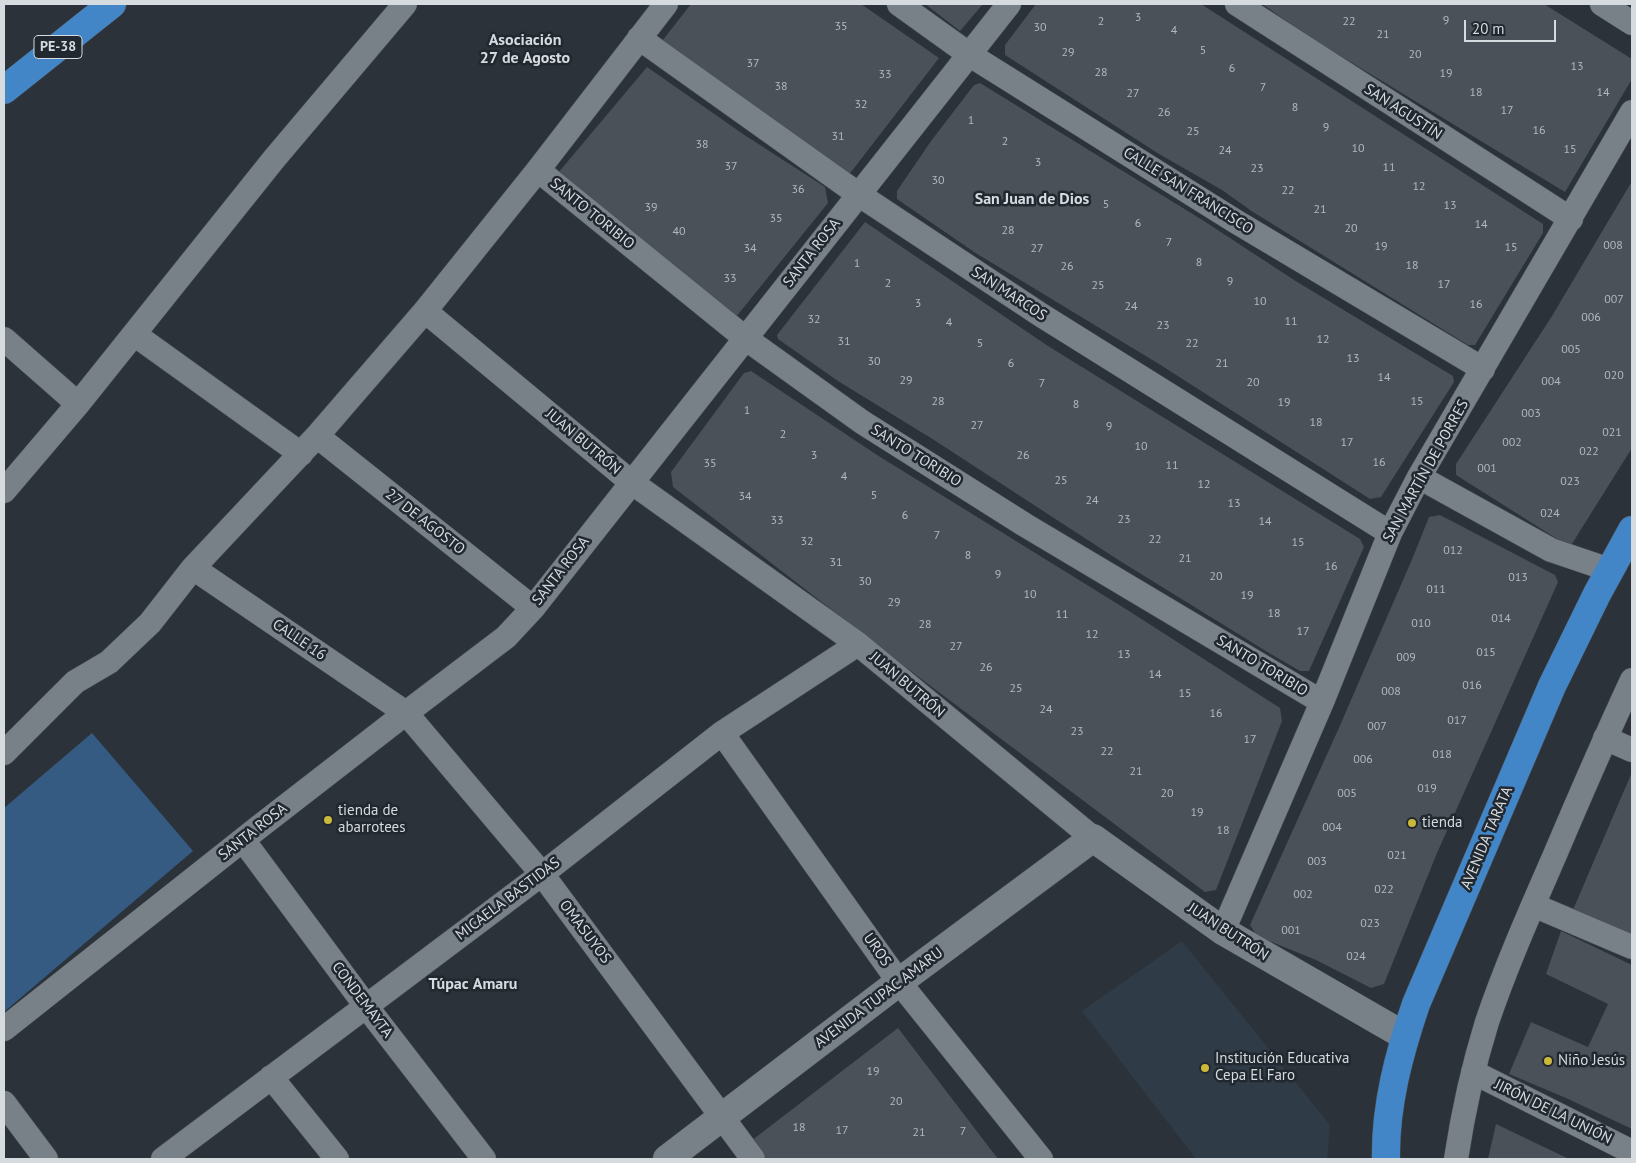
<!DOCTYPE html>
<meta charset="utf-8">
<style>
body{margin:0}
#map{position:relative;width:1636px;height:1163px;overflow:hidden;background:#2b3239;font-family:"PT Sans",sans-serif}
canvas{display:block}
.frame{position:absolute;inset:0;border:5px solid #d6dbdf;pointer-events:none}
.scale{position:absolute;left:1464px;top:20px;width:92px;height:22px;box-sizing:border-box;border:2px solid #d6dbdf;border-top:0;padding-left:6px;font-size:15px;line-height:18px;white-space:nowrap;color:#d6dbdf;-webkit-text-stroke:4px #21282f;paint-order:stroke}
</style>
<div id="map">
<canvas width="1636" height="1163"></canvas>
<div class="frame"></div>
<div class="scale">20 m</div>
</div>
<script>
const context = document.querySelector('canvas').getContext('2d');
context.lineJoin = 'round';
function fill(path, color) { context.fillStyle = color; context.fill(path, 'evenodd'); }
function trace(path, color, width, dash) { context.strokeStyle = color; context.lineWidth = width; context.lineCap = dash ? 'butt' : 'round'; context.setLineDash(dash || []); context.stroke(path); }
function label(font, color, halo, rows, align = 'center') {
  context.font = font + ' "PT Sans",sans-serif'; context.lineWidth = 5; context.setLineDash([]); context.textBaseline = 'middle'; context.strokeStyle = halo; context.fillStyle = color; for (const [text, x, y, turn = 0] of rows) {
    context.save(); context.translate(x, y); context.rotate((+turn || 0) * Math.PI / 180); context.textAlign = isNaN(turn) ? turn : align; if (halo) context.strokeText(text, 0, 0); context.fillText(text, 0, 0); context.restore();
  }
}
fill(new Path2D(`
 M1182 941 1330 1125 1327 1159H1196L1082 1011Z`), '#303b48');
fill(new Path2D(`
 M92 733 193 851 4 1012V808Z`), '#365b82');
fill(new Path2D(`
 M691 4H861L939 58 848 176 662 41Z
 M925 4H983L960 31Z
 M1036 4H1201L1543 224V233L1475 345H1468L1253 212 1222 190 1159 154 1005 55V45Z
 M1262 4H1544L1632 59V79L1565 192 1311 38Z
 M647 67 743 134 825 187 828 203 736 317 558 173Z
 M980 83 1204 221 1294 280 1453 376 1454 382 1381 497 1370 499 1159 364 974 252 897 199V191L931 141 974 85Z
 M1632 181V448L1570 547 1456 475V464L1552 316Z
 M865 222 1048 346 1360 539 1364 547 1309 671H1300L1269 653 1120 561 934 440 838 381 778 339 777 335Z
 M751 371 877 455 1129 611 1280 708 1282 721 1216 890 1205 892 1153 853 916 675 673 487 671 472 744 373Z
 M1440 515 1555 575 1558 582 1437 853 1384 984 1371 988 1316 960 1257 936 1250 925 1338 730 1413 557 1429 517Z
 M1632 772V934L1572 912Z
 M1561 931 1632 965V1129L1566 1098 1509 1074 1531 1022 1588 1047 1608 1004 1546 974Z
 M898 1028 998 1159H766L751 1141Z
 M1496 1124 1569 1159H1488Z`), '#4a5159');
const minor = new Path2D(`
 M899 4 970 55 1235 221 1483 369
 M1237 4 1571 219
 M1602 4 1632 23
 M639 38 858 194 1041 315 1390 533
 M538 170 745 338 862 422 1025 525 1322 702
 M425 311 631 482 858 644 1093 838
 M134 334 301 454
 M4 339 78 404
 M317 436 533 608
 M1419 477 1551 550 1610 570
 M4 491 78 404 274 159 405 4
 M193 568 406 713 542 874 753 1159
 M722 733 899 982 1041 1159
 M1605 738 1632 750
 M4 753 75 682 109 662 150 623 193 568 317 436 425 311 538 170 666 4
 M243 840 366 1006 484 1159
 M1533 905 1632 947
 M1223 931 1322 702 1390 533 1419 477 1632 112
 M4 1029 259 827 406 713 506 637 533 608 1009 4
 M1473 1072 1632 1152
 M271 1077 337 1159
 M4 1103 46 1159
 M163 1159 542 874 722 733 858 644
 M1456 1159C1463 1113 1473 1067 1487 1022 1506 966 1530 912 1554 857 1579 798 1605 738 1632 680`);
const tertiary = new Path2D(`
 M667 1159 899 982 1093 838 1223 931 1405 1036`);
const trunk = new Path2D(`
 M4 90 112 4
 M1386 1159C1385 1106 1399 1054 1416 1004L1552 686 1597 594 1632 530`);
trace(minor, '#4a5055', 25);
trace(tertiary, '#4a5055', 29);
trace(trunk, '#4a5055', 29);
trace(minor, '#788088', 24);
trace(tertiary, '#788088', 28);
trace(trunk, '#4386c8', 28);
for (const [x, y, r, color] of [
 [328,820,5,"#cbba39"],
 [1412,823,5,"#cbba39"],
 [1548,1061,5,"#cbba39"],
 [1205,1068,5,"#cbba39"]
]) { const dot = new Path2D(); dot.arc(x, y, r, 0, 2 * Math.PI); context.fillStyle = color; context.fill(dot); trace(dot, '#21282f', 2); }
label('12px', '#b3b8be', null, [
 ["3",1138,18],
 ["9",1446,21],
 ["2",1101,22],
 ["22",1349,22],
 ["35",841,27],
 ["30",1040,28],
 ["4",1174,31],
 ["21",1383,35],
 ["5",1203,51],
 ["29",1068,53],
 ["20",1415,55],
 ["37",753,64],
 ["13",1577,67],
 ["6",1232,69],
 ["28",1101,73],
 ["19",1446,74],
 ["33",885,75],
 ["38",781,87],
 ["7",1263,88],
 ["18",1476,93],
 ["14",1603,93],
 ["27",1133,94],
 ["32",861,105],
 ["8",1295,108],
 ["17",1507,111],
 ["26",1164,113],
 ["1",971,121],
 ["9",1326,128],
 ["16",1539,131],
 ["25",1193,132],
 ["31",838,137],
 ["2",1005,142],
 ["38",702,145],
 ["10",1358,149],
 ["15",1570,150],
 ["24",1225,151],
 ["3",1038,163],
 ["37",731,167],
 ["11",1389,168],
 ["23",1257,169],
 ["30",938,181],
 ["12",1419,187],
 ["36",798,190],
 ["22",1288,191],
 ["5",1106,205],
 ["13",1450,206],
 ["39",651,208],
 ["21",1320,210],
 ["35",776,219],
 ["6",1138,224],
 ["14",1481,225],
 ["20",1351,229],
 ["28",1008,231],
 ["40",679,232],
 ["7",1169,243],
 ["008",1613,246],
 ["19",1381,247],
 ["15",1511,248],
 ["34",750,249],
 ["27",1037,249],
 ["8",1199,263],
 ["1",857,264],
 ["18",1412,266],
 ["26",1067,267],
 ["33",730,279],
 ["9",1230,282],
 ["2",888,284],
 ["17",1444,285],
 ["25",1098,286],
 ["007",1614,300],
 ["10",1260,302],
 ["3",918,304],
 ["16",1476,305],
 ["24",1131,307],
 ["006",1591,318],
 ["32",814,320],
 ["11",1291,322],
 ["4",949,323],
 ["23",1163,326],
 ["12",1323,340],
 ["31",844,342],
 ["5",980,344],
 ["22",1192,344],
 ["005",1571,350],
 ["13",1353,359],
 ["30",874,362],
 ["6",1011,364],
 ["21",1222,364],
 ["020",1614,376],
 ["14",1384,378],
 ["29",906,381],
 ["004",1551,382],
 ["20",1253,383],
 ["7",1042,384],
 ["28",938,402],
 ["15",1417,402],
 ["19",1284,403],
 ["8",1076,405],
 ["1",747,411],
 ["003",1531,414],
 ["18",1316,423],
 ["27",977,426],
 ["9",1109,427],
 ["021",1612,433],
 ["2",783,435],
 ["17",1347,443],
 ["002",1512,443],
 ["10",1141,447],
 ["022",1589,452],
 ["3",814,456],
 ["26",1023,456],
 ["16",1379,463],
 ["35",710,464],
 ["11",1172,466],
 ["001",1487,469],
 ["4",844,477],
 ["25",1061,481],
 ["023",1570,482],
 ["12",1204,485],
 ["5",874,496],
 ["34",745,497],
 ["24",1092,501],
 ["13",1234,504],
 ["024",1550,514],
 ["6",905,516],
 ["23",1124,520],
 ["33",777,521],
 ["14",1265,522],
 ["7",937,536],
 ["22",1155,540],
 ["32",807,542],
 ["15",1298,543],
 ["012",1453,551],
 ["8",968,556],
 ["21",1185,559],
 ["31",836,563],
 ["16",1331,567],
 ["9",998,575],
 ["20",1216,577],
 ["013",1518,578],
 ["30",865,582],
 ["011",1436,590],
 ["10",1030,595],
 ["19",1247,596],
 ["29",894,603],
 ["18",1274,614],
 ["11",1062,615],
 ["014",1501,619],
 ["010",1421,624],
 ["28",925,625],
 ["17",1303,632],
 ["12",1092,635],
 ["27",956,647],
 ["015",1486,653],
 ["13",1124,655],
 ["009",1406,658],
 ["26",986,668],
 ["14",1155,675],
 ["016",1472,686],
 ["25",1016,689],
 ["008",1391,692],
 ["15",1185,694],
 ["24",1046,710],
 ["16",1216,714],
 ["017",1457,721],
 ["007",1377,727],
 ["23",1077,732],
 ["17",1250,740],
 ["22",1107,752],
 ["018",1442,755],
 ["006",1363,760],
 ["21",1136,772],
 ["019",1427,789],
 ["20",1167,794],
 ["005",1347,794],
 ["19",1197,813],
 ["004",1332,828],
 ["18",1223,831],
 ["021",1397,856],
 ["003",1317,862],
 ["022",1384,890],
 ["002",1303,895],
 ["023",1370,924],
 ["001",1291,931],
 ["024",1356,957],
 ["19",873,1072],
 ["20",896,1102],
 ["18",799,1128],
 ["17",842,1131],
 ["7",963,1132],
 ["21",919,1133]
]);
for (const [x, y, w] of [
 [58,47,48]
]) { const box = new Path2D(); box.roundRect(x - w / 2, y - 11.5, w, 23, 4); context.fillStyle = '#21282f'; context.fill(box); trace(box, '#d6dbdf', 1); }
label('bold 14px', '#d6dbdf', null, [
 ["PE-38",58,47]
]);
label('15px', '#d6dbdf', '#21282f', [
 ["SAN AGUSTÍN",1403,112,33],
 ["CALLE SAN FRANCISCO",1188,191,32],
 ["SANTO TORIBIO",592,214,39],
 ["SANTA ROSA",812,253,-52],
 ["SAN MARCOS",1009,294,33],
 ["JUAN BUTRÓN",583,442,40],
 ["SANTO TORIBIO",916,456,32],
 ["SAN MARTÍN DE PORRES",1426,471,-61],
 ["27 DE AGOSTO",425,522,38],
 ["SANTA ROSA",561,571,-52],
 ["CALLE 16",299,640,34],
 ["SANTO TORIBIO",1262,666,31],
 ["JUAN BUTRÓN",907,685,40],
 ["SANTA ROSA",253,832,-38],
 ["AVENIDA TARATA",1487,838,-67],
 ["MICAELA BASTIDAS",508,899,-37],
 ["OMASUYOS",585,932,53],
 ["JUAN BUTRÓN",1228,932,33],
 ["UROS",877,950,55],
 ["AVENIDA TUPAC AMARU",879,998,-37],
 ["CONDEMAYTA",362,1000,53],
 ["JIRÓN DE LA UNIÓN",1553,1112,26]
]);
label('15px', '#d6dbdf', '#21282f', [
 ["tienda de",338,811],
 ["abarrotees",338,828],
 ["tienda",1422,823],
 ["Institución Educativa",1215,1059],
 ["Cepa El Faro",1215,1076],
 ["Niño Jesús",1558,1061]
], 'left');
label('bold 16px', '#d6dbdf', '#21282f', [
 ["Asociación",525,40],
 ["27 de Agosto",525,58],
 ["San Juan de Dios",1032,199],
 ["Túpac Amaru",473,984]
]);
</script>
